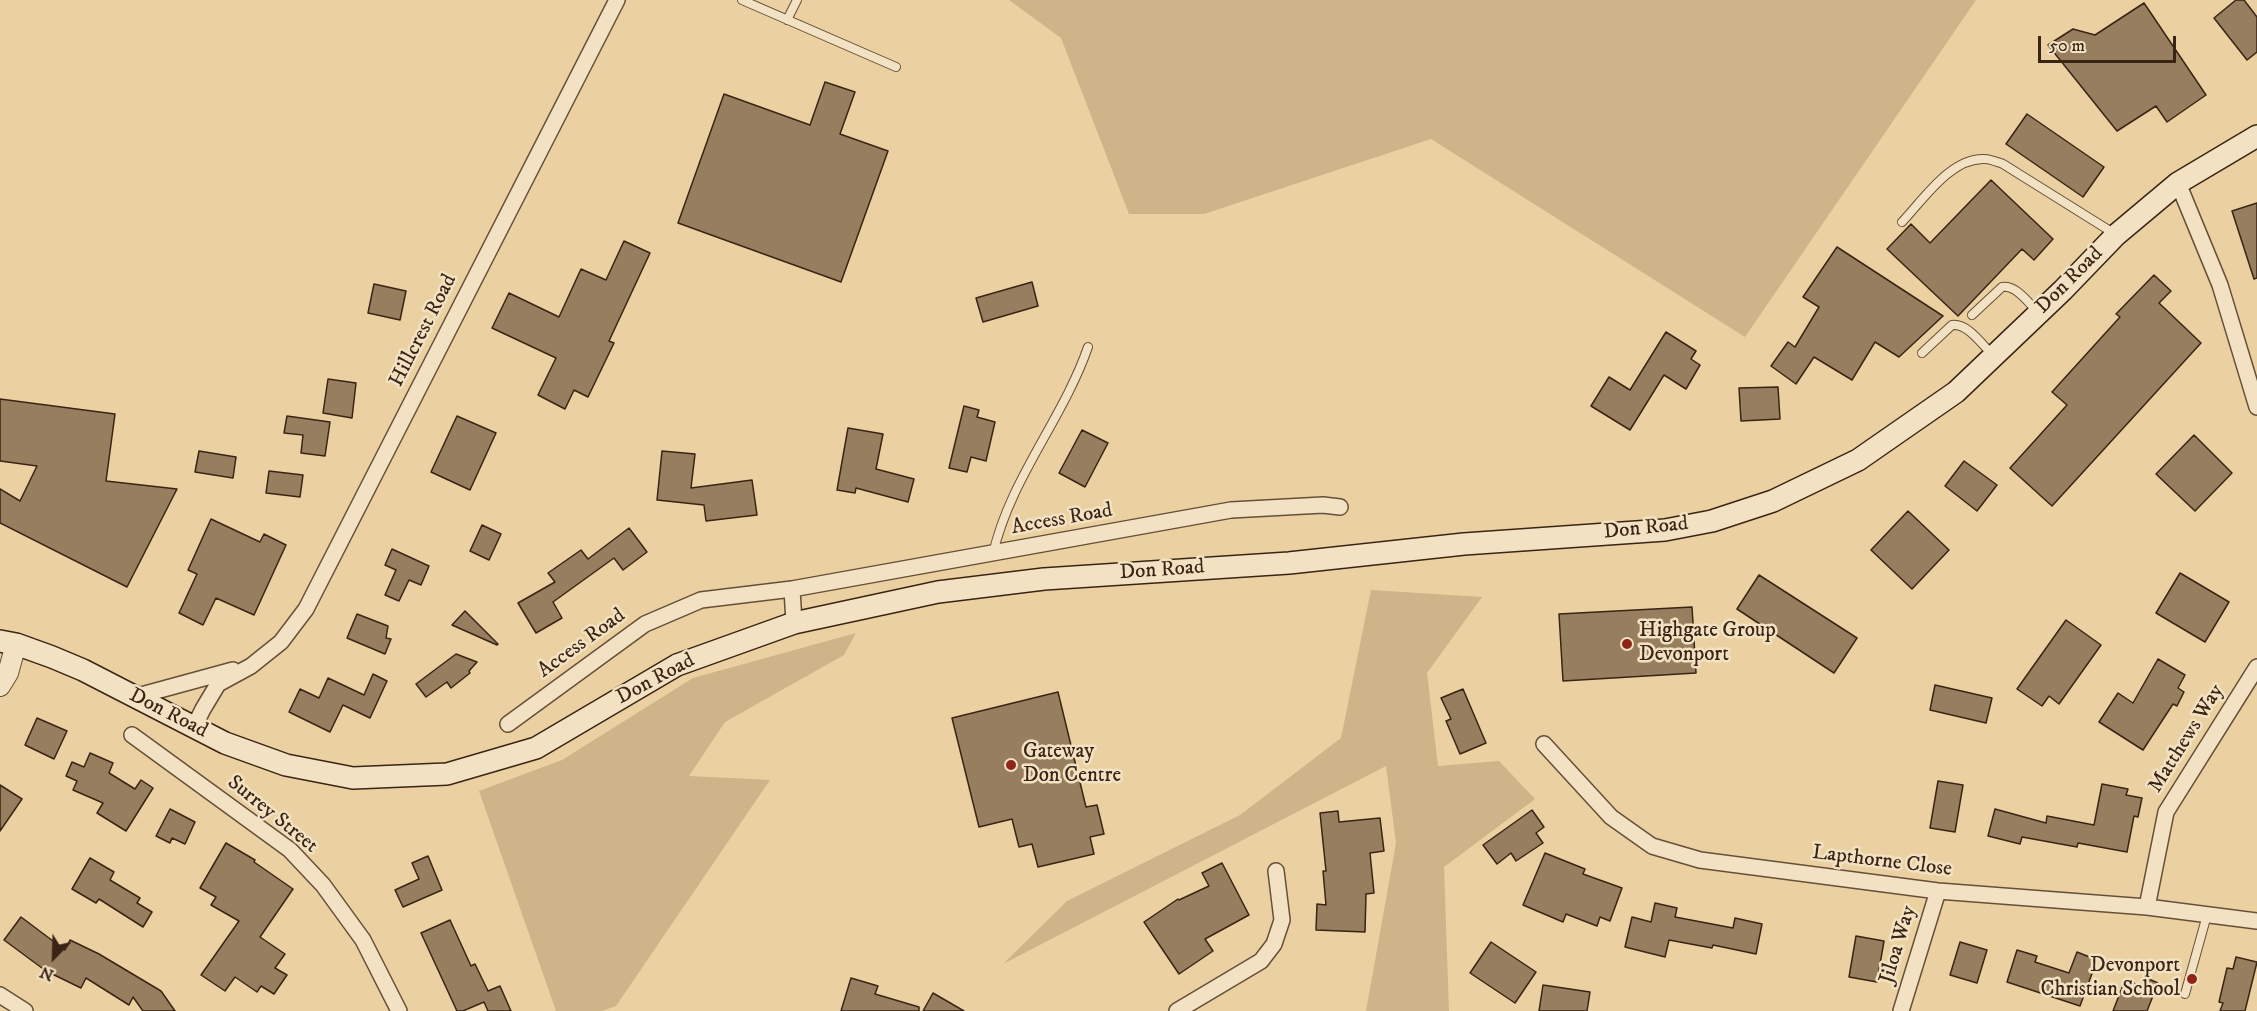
<!DOCTYPE html>
<style>
body{margin:0}
#map{position:relative;width:2257px;height:1011px;overflow:hidden;background:#ebd1a1;font-family:"IM FELL DW Pica",serif}
canvas{display:block}
.north{position:absolute;left:24px;top:927px;width:60px;height:60px;-webkit-text-stroke:4px #f2e1c2;paint-order:stroke;rotate:203deg;font-size:16px;font-weight:700;line-height:24px;text-align:center;color:#3a2415}
.north::after{content:'';display:block;margin:auto;width:21px;height:27px;background:#3a2415;clip-path:polygon(50% 0,100% 100%,50% 72%,0 100%)}
.scale{position:absolute;left:2038px;top:36px;width:138px;height:27px;box-sizing:border-box;border:3px solid #3a2415;border-top:0;padding-left:8px;font-size:18px;line-height:21px;white-space:nowrap;color:#3a2415;-webkit-text-stroke:4px #f2e1c2;paint-order:stroke}
</style>
<div id="map">
<canvas width="2257" height="1011"></canvas>
<div class="north">N</div>
<div class="scale">50 m</div>
</div>
<script>
const context = document.querySelector('canvas').getContext('2d');
context.lineJoin = 'round';
function fill(path, color) { context.fillStyle = color; context.fill(path, 'evenodd'); }
function trace(path, color, width, dash) { context.strokeStyle = color; context.lineWidth = width; context.lineCap = dash ? 'butt' : 'round'; context.setLineDash(dash || []); context.stroke(path); }
function label(font, color, halo, rows, align = 'center') {
  context.font = font + ' "IM FELL DW Pica",serif'; context.lineWidth = 5; context.setLineDash([]); context.textBaseline = 'middle'; context.strokeStyle = halo; context.fillStyle = color; for (const [text, x, y, turn = 0] of rows) {
    context.save(); context.translate(x, y); context.rotate((+turn || 0) * Math.PI / 180); context.textAlign = isNaN(turn) ? turn : align; if (halo) context.strokeText(text, 0, 0); context.fillText(text, 0, 0); context.restore();
  }
}
fill(new Path2D(`
 M1009 0H1976L1745 337 1431 139 1204 214H1129L1061 38Z
 M1371 590 1482 597 1427 673 1438 766 1499 761 1535 799 1444 867 1449 1011H1366L1396 843 1386 766 1003 964 1067 901 1240 815 1341 738Z
 M856 633 844 655 725 722 689 776 770 780 616 1006 602 1011H556L479 791 562 760 693 678Z`), '#cdb489');
const building = new Path2D(`
 M2236 0H2244L2257 17V52L2247 60 2214 18Z
 M2144 3 2206 95 2167 122 2156 106 2117 131 2048 45 2073 29 2095 35Z
 M825 82 855 92 840 134 888 151 841 282 678 223 724 94 810 125Z
 M2027 114 2104 167 2083 197 2006 144Z
 M1991 180 2053 239 2034 260 2022 249 1958 316 1887 249 1911 224 1930 243Z
 M2257 203V278L2254 279 2232 211Z
 M624 241 650 253 609 341 614 343 588 397 574 390 565 409 538 395 556 358 492 328 509 293 559 317 581 269 606 280Z
 M1837 247 1943 316 1899 357 1875 342 1852 380 1814 357 1796 384 1771 366 1788 342 1795 347 1819 307 1803 297Z
 M2154 275 2171 291 2159 303 2201 343 2052 506 2010 468 2067 405 2052 392 2120 317 2116 314Z
 M1032 282 1038 306 983 322 976 298Z
 M374 284 406 291 400 320 368 313Z
 M1666 332 1696 351 1691 359 1700 365 1686 389 1664 375 1630 430 1591 406 1609 377 1630 390Z
 M328 379 356 383 352 418 323 413Z
 M1778 387 1780 419 1741 421 1739 388Z
 M0 399 115 414 106 481 177 489 127 587 0 523V489L20 501 37 466 0 461Z
 M964 406 979 410 977 417 995 422 986 461 971 457 967 472 949 468Z
 M287 416 330 422 325 456 301 453 303 435 284 433Z
 M457 416 496 433 470 490 431 472Z
 M848 428 883 434 876 469 914 479 908 502 856 488 855 493 837 490Z
 M1082 430 1108 443 1085 487 1059 473Z
 M2194 435 2232 473 2195 511 2156 474Z
 M199 451 236 457 233 478 195 472Z
 M662 451 695 454 691 488 752 480 757 515 706 521 704 505 657 500Z
 M1964 461 1997 485 1977 511 1945 486Z
 M269 471 303 475 300 497 266 493Z
 M1908 511 1949 550 1912 589 1871 550Z
 M211 519 260 542 264 534 286 545 254 615 216 598 203 625 179 613 197 574 188 570Z
 M482 525 501 534 489 560 470 551Z
 M629 528 647 552 623 570 614 558 553 602 562 618 536 633 518 603 555 582 548 573 581 550 588 559Z
 M392 549 429 566 421 585 409 580 399 601 385 595 396 570 385 565Z
 M2180 573 2229 602 2205 642 2156 613Z
 M1759 575 1857 638 1834 673 1737 609Z
 M1692 607 1696 673 1563 681 1559 614Z
 M465 611 498 644 497 645 452 625Z
 M357 614 388 626 386 638 391 639 385 654 347 638Z
 M2066 620 2101 645 2059 704 2049 696 2042 706 2017 689Z
 M456 654 477 662 469 671 470 673 451 688 447 682 426 697 416 684Z
 M2158 659 2185 675 2178 688 2184 692 2177 706 2173 704 2143 750 2099 722 2118 693 2133 703Z
 M373 674 387 681 370 718 343 705 330 732 289 712 300 689 319 698 328 678 364 695Z
 M1935 685 1992 698 1986 723 1930 710Z
 M1463 689 1486 743 1460 754 1446 721 1451 719 1441 698Z
 M1058 692 1086 807 1097 805 1104 834 1090 837 1094 854 1038 867 1032 844 1019 847 1012 819 979 827 952 718Z
 M37 718 67 731 54 759 25 745Z
 M90 753 113 763 109 773 135 789 141 780 153 788 126 831 97 813 103 803 73 790 77 781 66 776 72 762 84 767Z
 M1938 781 1963 785 1955 832 1930 828Z
 M2102 784 2128 789 2126 795 2142 798 2138 817 2134 816 2127 852 2078 843 2077 847 2022 837 2020 844 1988 836 1995 809 2046 823 2047 816 2094 825Z
 M0 785 22 799 0 831Z
 M170 809 195 822 185 844 172 838 170 843 156 836Z
 M1532 810 1544 827 1536 833 1543 843 1516 861 1511 853 1497 864 1483 845Z
 M1338 811 1339 822 1380 818 1384 851 1370 853 1374 893 1366 894 1365 932 1316 930 1317 904 1326 905 1323 871H1326L1320 813Z
 M226 843 255 860 254 862 293 889 260 937 285 954 275 968 287 975 274 994 261 986 257 992 235 977 225 991 201 975 239 921 211 905 216 897 200 888Z
 M1545 853 1585 869 1583 874 1622 888 1610 921 1600 917 1597 926 1566 914 1563 922 1523 905Z
 M428 856 442 890 403 907 395 890 419 879 412 863Z
 M90 858 114 872 110 880 140 898 137 903 152 912 143 927 99 899 96 903 72 889Z
 M1222 863 1249 915 1205 939 1213 951 1179 974 1144 922 1178 899 1179 900 1209 886 1202 873Z
 M1655 903 1677 908 1675 917 1733 928 1735 918 1762 924 1756 954 1713 945 1712 948 1669 940 1665 957 1625 947 1632 917 1651 922Z
 M21 917 65 950 70 940 99 954 161 991 175 1011H143L133 997 129 1005 86 978 81 988 46 971 4 940Z
 M450 920 471 966 475 964 488 991 500 986 511 1011H488L484 1002 463 1011H457L421 933Z
 M1856 936 1884 941 1877 982 1849 977Z
 M1491 942 1536 972 1515 1003 1470 973Z
 M1960 942 1987 950 1977 983 1950 975Z
 M2017 950 2037 956 2035 962 2069 973 2077 952 2097 960 2080 1006 2007 982Z
 M2236 957 2257 962 2245 1011H2220L2223 1003 2219 1002 2227 968 2233 969Z
 M2144 977 2158 983 2147 1011H2113L2125 980 2141 986Z
 M851 978 878 986 875 994 919 1007V1011H841Z
 M1543 985 1590 992 1587 1011H1539Z
 M933 993 964 1011H923Z`);
fill(building, '#967e5e');
trace(building, '#3a2415', 1.5);
const service = new Path2D(`
 M742 0 896 67
 M787 20 797 0
 M1902 222C1923 200 1951 157 1985 159 1990 159 1997 162 2003 164L2115 234
 M1972 315 2002 287C2017 285 2028 303 2038 312
 M1922 353 1952 325C1968 323 1982 345 1993 355
 M993 554C1010 479 1063 419 1088 347
 M2185 994 2207 915`);
const minor = new Path2D(`
 M2178 183 2220 285 2257 407
 M792 589 794 623
 M134 697 233 670
 M508 724 645 624 701 600 792 589 1231 510 1323 505 1340 507
 M194 727 203 709 218 684 251 666 281 642 306 609 617 0
 M132 735 290 850 323 885 363 940 399 1011
 M1544 744 1611 817 1652 846 1700 860 1938 891 2147 907 2257 921
 M2147 907 2166 812 2257 667
 M0 995 25 1011
 M1177 1011 1261 961 1274 944 1282 920 1276 871
 M1901 1011 1938 891`);
const tertiary = new Path2D(`
 M0 686 8 673 16 644`);
const secondary = new Path2D(`
 M0 641 16 644 52 657 83 670 225 743 286 765 353 778 447 774 536 748 677 665 794 623 938 592 1044 579 1289 563 1464 544 1665 530 1712 521 1773 501 1858 460 1956 392 2063 290 2116 235 2178 183 2257 136`);
trace(service, '#664f38', 10);
trace(minor, '#664f38', 18);
trace(tertiary, '#664f38', 22);
trace(secondary, '#3a2415', 24);
trace(service, '#f2e1c2', 8);
trace(minor, '#f2e1c2', 15);
trace(tertiary, '#f2e1c2', 20);
trace(secondary, '#f2e1c2', 21);
for (const [x, y, r, color] of [
 [1627,644,6,"#8f2418"],
 [1011,765,6,"#8f2418"],
 [2192,979,6,"#8f2418"]
]) { const dot = new Path2D(); dot.arc(x, y, r, 0, 2 * Math.PI); context.fillStyle = color; context.fill(dot); trace(dot, '#f2e1c2', 2); }
label('21px', '#3a2415', '#f2e1c2', [
 ["Don Road",2070,281,-45],
 ["Hillcrest Road",424,331,-63],
 ["Access Road",1062,520,-10],
 ["Don Road",1646,529,-6],
 ["Don Road",1162,571,-4],
 ["Access Road",582,644,-36],
 ["Don Road",656,680,-28],
 ["Don Road",168,714,27],
 ["Matthews Way",2187,739,-58],
 ["Surrey Street",272,815,39],
 ["Lapthorne Close",1882,862,7],
 ["Jiloa Way",1899,945,-73]
]);
label('21px', '#3a2415', '#f2e1c2', [
 ["Highgate Group",1639,632],
 ["Devonport",1639,656],
 ["Gateway",1023,753],
 ["Don Centre",1023,777],
 ["Devonport",2180,967,"right"],
 ["Christian School",2180,991,"right"]
], 'left');
</script>
